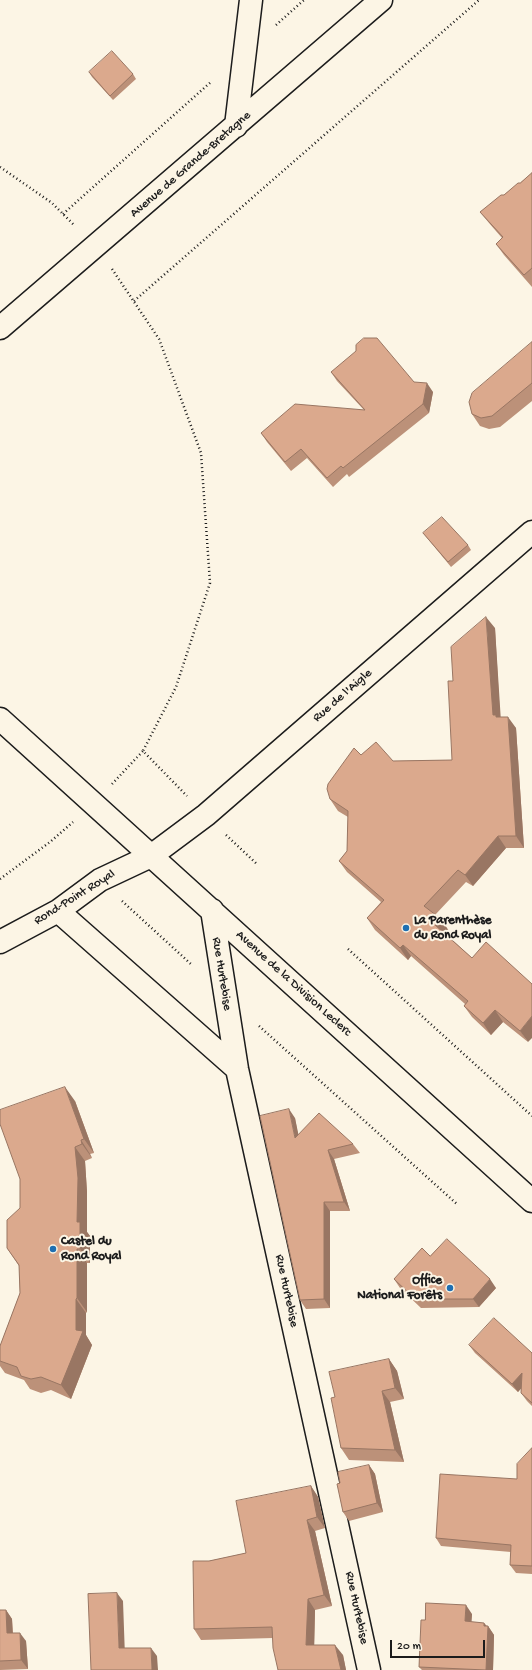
<!DOCTYPE html>
<meta charset="utf-8">
<style>
body{margin:0}
#map{position:relative;width:532px;height:1670px;overflow:hidden;background:#fcf5e5;font-family:"Gochi Hand",sans-serif}
canvas{display:block}
.scale{position:absolute;left:390px;top:1640px;width:95px;height:18px;box-sizing:border-box;border:2px solid #1c1c1c;border-top:0;padding-left:5px;font-size:12px;line-height:14px;white-space:nowrap;color:#1c1c1c;-webkit-text-stroke:3px #fcf5e5;paint-order:stroke}
</style>
<div id="map">
<canvas width="532" height="1670"></canvas>
<div class="scale">20 m</div>
</div>
<script>
const context = document.querySelector('canvas').getContext('2d');
context.lineJoin = 'round';
function trace(path, color, width, dash) { context.strokeStyle = color; context.lineWidth = width; context.lineCap = dash ? 'butt' : 'round'; context.setLineDash(dash || []); context.stroke(path); }
function fill(path, color) { context.fillStyle = color; context.fill(path, 'evenodd'); }
function label(font, color, halo, rows, align = 'center') {
  context.font = font + ' "Gochi Hand",sans-serif'; context.lineWidth = 4; context.setLineDash([]); context.textBaseline = 'middle'; context.strokeStyle = halo; context.fillStyle = color; for (const [text, x, y, turn = 0] of rows) {
    context.save(); context.translate(x, y); context.rotate((+turn || 0) * Math.PI / 180); context.textAlign = isNaN(turn) ? turn : align; if (halo) context.strokeText(text, 0, 0); context.fillText(text, 0, 0); context.restore();
  }
}
const minor = new Path2D(`
 M236 126 251 0
 M0 328 381 0
 M0 719 532 1201
 M212 910 237 1069 369 1670
 M58 911 237 1069
 M0 942 58 911 100 880 151 856 206 815 532 532`);
trace(minor, '#1c1c1c', 25);
trace(new Path2D(`
 M276 25 304 0
 M0 167 52 203 75 226
 M63 214 212 81
 M112 269 159 339 201 453 210 583 176 687 143 751 187 796
 M134 301 479 0
 M112 784 143 751
 M226 835 258 865
 M0 879 50 842 73 822
 M122 901 192 965
 M348 949 532 1116
 M259 1026 458 1205`), '#1c1c1c', 2.5, [1, 3]);
trace(minor, '#fcf5e5', 22);
fill(new Path2D(`
 M89 72 133 74 136 79 113 100 92 77Z
 M532 173V287L504 255 496 244 502 238 489 223 480 212 520 183Z
 M532 342V401L500 427 489 429 480 426 472 414Z
 M331 372 414 382 433 392 429 413 349 477 347 474 333 487 307 458 291 471 267 442 261 433 364 410 337 381Z
 M423 533 468 545 471 550 451 567Z
 M495 628 500 717 516 728 524 848H506L473 886 466 882 435 915 449 931 446 934 472 958 528 1042 503 1022 491 1035 472 1017 464 1006 465 1004 411 956 408 960 375 930 367 918 381 902 347 872 339 861 347 851 348 817 338 811 330 799 361 755 393 761 452 760 453 681Z
 M75 1101 94 1153 90 1154 92 1158 85 1161 87 1192V1232L90 1236V1263H87V1312L86 1313V1335L92 1345 71 1399 51 1390 41 1393 30 1389 24 1380 5 1373 0 1366V1346L20 1293 19 1266 7 1248Z
 M295 1118 298 1135 353 1144 360 1153 334 1159 350 1211H330V1308L306 1309 300 1300Z
 M430 1256 496 1288 479 1307 421 1308 400 1288 394 1279Z
 M469 1345 532 1353V1406L527 1401 521 1393V1388L518 1392 475 1353Z
 M389 1359 397 1371 404 1399 390 1402 404 1462 349 1460 341 1448 335 1397Z
 M532 1448V1574L516 1573 510 1565 511 1552 441 1546 436 1538 517 1479Z
 M369 1465 375 1474 383 1512 349 1521 343 1512 340 1483Z
 M311 1486 318 1497 325 1528 315 1531 332 1606 315 1610 314 1645 343 1655 346 1670H278L273 1638 201 1640 194 1629 209 1561 246 1553Z
 M0 1610H6L12 1619 13 1633 26 1641 28 1669 0 1670Z
 M472 1614 471 1622 484 1623 487 1626H488L494 1635 493 1670H422L419 1667 425 1620Z`), '#bc9179');
fill(new Path2D(`
 M427 383 433 392 429 413 423 404Z
 M486 617 495 628 501 722 493 715Z
 M508 717 516 728 524 848 516 836Z
 M498 836 506 848 473 886 465 875Z
 M441 919 449 931 444 937 435 925Z
 M403 945 411 956 408 960 400 948Z
 M495 1010 503 1022 491 1035 483 1023Z
 M532 1016V1038L528 1042 520 1031Z
 M65 1087 75 1101 94 1153 84 1139Z
 M289 1109 295 1118 301 1147 295 1138Z
 M81 1140 90 1154 92 1158 82 1144Z
 M75 1147 85 1161 87 1192V1232L90 1236V1263L80 1249 77 1222Z
 M328 1150 334 1159 350 1211 344 1202Z
 M324 1202 330 1211V1308L324 1299Z
 M77 1249 87 1263V1312L77 1298Z
 M490 1279 496 1288 479 1307 473 1299Z
 M76 1299 86 1313V1335L92 1345 71 1399 61 1385 76 1330Z
 M389 1359 397 1371 404 1399 395 1388Z
 M522 1373 528 1381 518 1392 512 1384Z
 M382 1391 390 1402 404 1462 395 1450Z
 M369 1465 375 1474 383 1512 377 1503Z
 M311 1486 318 1497 325 1528 317 1517Z
 M307 1520 315 1531 332 1606 324 1595Z
 M117 1593 123 1601 125 1657 119 1648Z
 M308 1599 315 1610 314 1656 306 1645Z
 M466 1605 472 1614 471 1630 465 1621Z
 M6 1610 12 1619 13 1642 7 1633Z
 M484 1623 488 1628V1626L494 1635 493 1670H486Z
 M20 1633 26 1641 28 1669 21 1660Z
 M335 1645 343 1655 346 1670H341Z
 M151 1648 157 1656 158 1670H152Z`), '#997663');
const building = new Path2D(`
 M112 51 133 74 110 96 89 72Z
 M532 173V268L524 275 496 244 503 237 480 212 501 195H504L518 183H520Z
 M364 338H377L414 382 427 383 423 404 343 468 341 466 327 478 301 449 285 462 261 433 295 404 365 410 331 372 356 351V345Z
 M532 342V383L492 416 481 418 472 414 469 402 472 393Z
 M442 517 468 545 448 562 423 533Z
 M486 617 493 715H496V717H508L516 836H498L465 875 458 870 424 906 441 919 435 925 472 958 486 942 532 984V1016L520 1031 495 1010 483 1023 464 1006 468 1001 403 945 400 948 367 918 384 900 339 861 347 851 348 811 330 799 327 789 328 784 354 748 361 755 376 742 393 761 452 760 448 681H453L451 647Z
 M65 1087 84 1139 81 1140 82 1144 75 1147 78 1178 77 1222H80V1249H77V1298L76 1299V1330L83 1331 61 1385 41 1377 31 1379 21 1376 17 1367 0 1361V1346L20 1293 19 1265 7 1248V1220L20 1208V1179L0 1124V1110Z
 M289 1109 295 1138 319 1113 353 1144 328 1150 344 1202H324V1299L300 1300 260 1116Z
 M447 1239 490 1279 473 1299H415L394 1279 422 1248 430 1256Z
 M494 1318 532 1353V1403L521 1393 522 1373 512 1384 469 1345Z
 M389 1359 395 1388 382 1391 395 1450 341 1448 331 1398 335 1397 329 1372Z
 M532 1448V1566L510 1565 511 1545 436 1538 440 1474 517 1479V1464Z
 M369 1465 377 1503 343 1512 337 1484 340 1483 338 1472Z
 M311 1486 317 1517 307 1520 324 1595 308 1599 306 1645H335L341 1670H278L273 1648 272 1627 194 1629 193 1561H209L246 1553 236 1501Z
 M117 1593 119 1648H151L152 1670H91L88 1594Z
 M426 1603 466 1605 465 1621 484 1623V1626H488L486 1670 419 1667 421 1620H425Z
 M0 1610H6L7 1633H20L21 1660 0 1661Z`);
fill(building, '#dba98d');
trace(building, '#997663', 1);
for (const [x, y, r, color] of [
 [406,928,4,"#1f6fb2"],
 [53,1249,4,"#1f6fb2"],
 [450,1288,4,"#1f6fb2"]
]) { const dot = new Path2D(); dot.arc(x, y, r, 0, 2 * Math.PI); context.fillStyle = color; context.fill(dot); trace(dot, '#fcf5e5', 1.5); }
label('13px', '#1c1c1c', '#fcf5e5', [
 ["Avenue de Grande-Bretagne",191,165,-41],
 ["Rue de l'Aigle",343,696,-41],
 ["Rond-Point Royal",75,898,-32],
 ["Rue Hurtebise",221,974,81],
 ["Avenue de la Division Leclerc",293,984,42],
 ["Rue Hurtebise",286,1291,78],
 ["Rue Hurtebise",356,1608,78]
]);
label('bold 13px', '#1c1c1c', '#fcf5e5', [
 ["La Parenthèse",414,921],
 ["du Rond Royal",414,936],
 ["Castel du",61,1242],
 ["Rond Royal",61,1257],
 ["Office",442,1281,"right"],
 ["National Forêts",442,1296,"right"]
], 'left');
</script>
